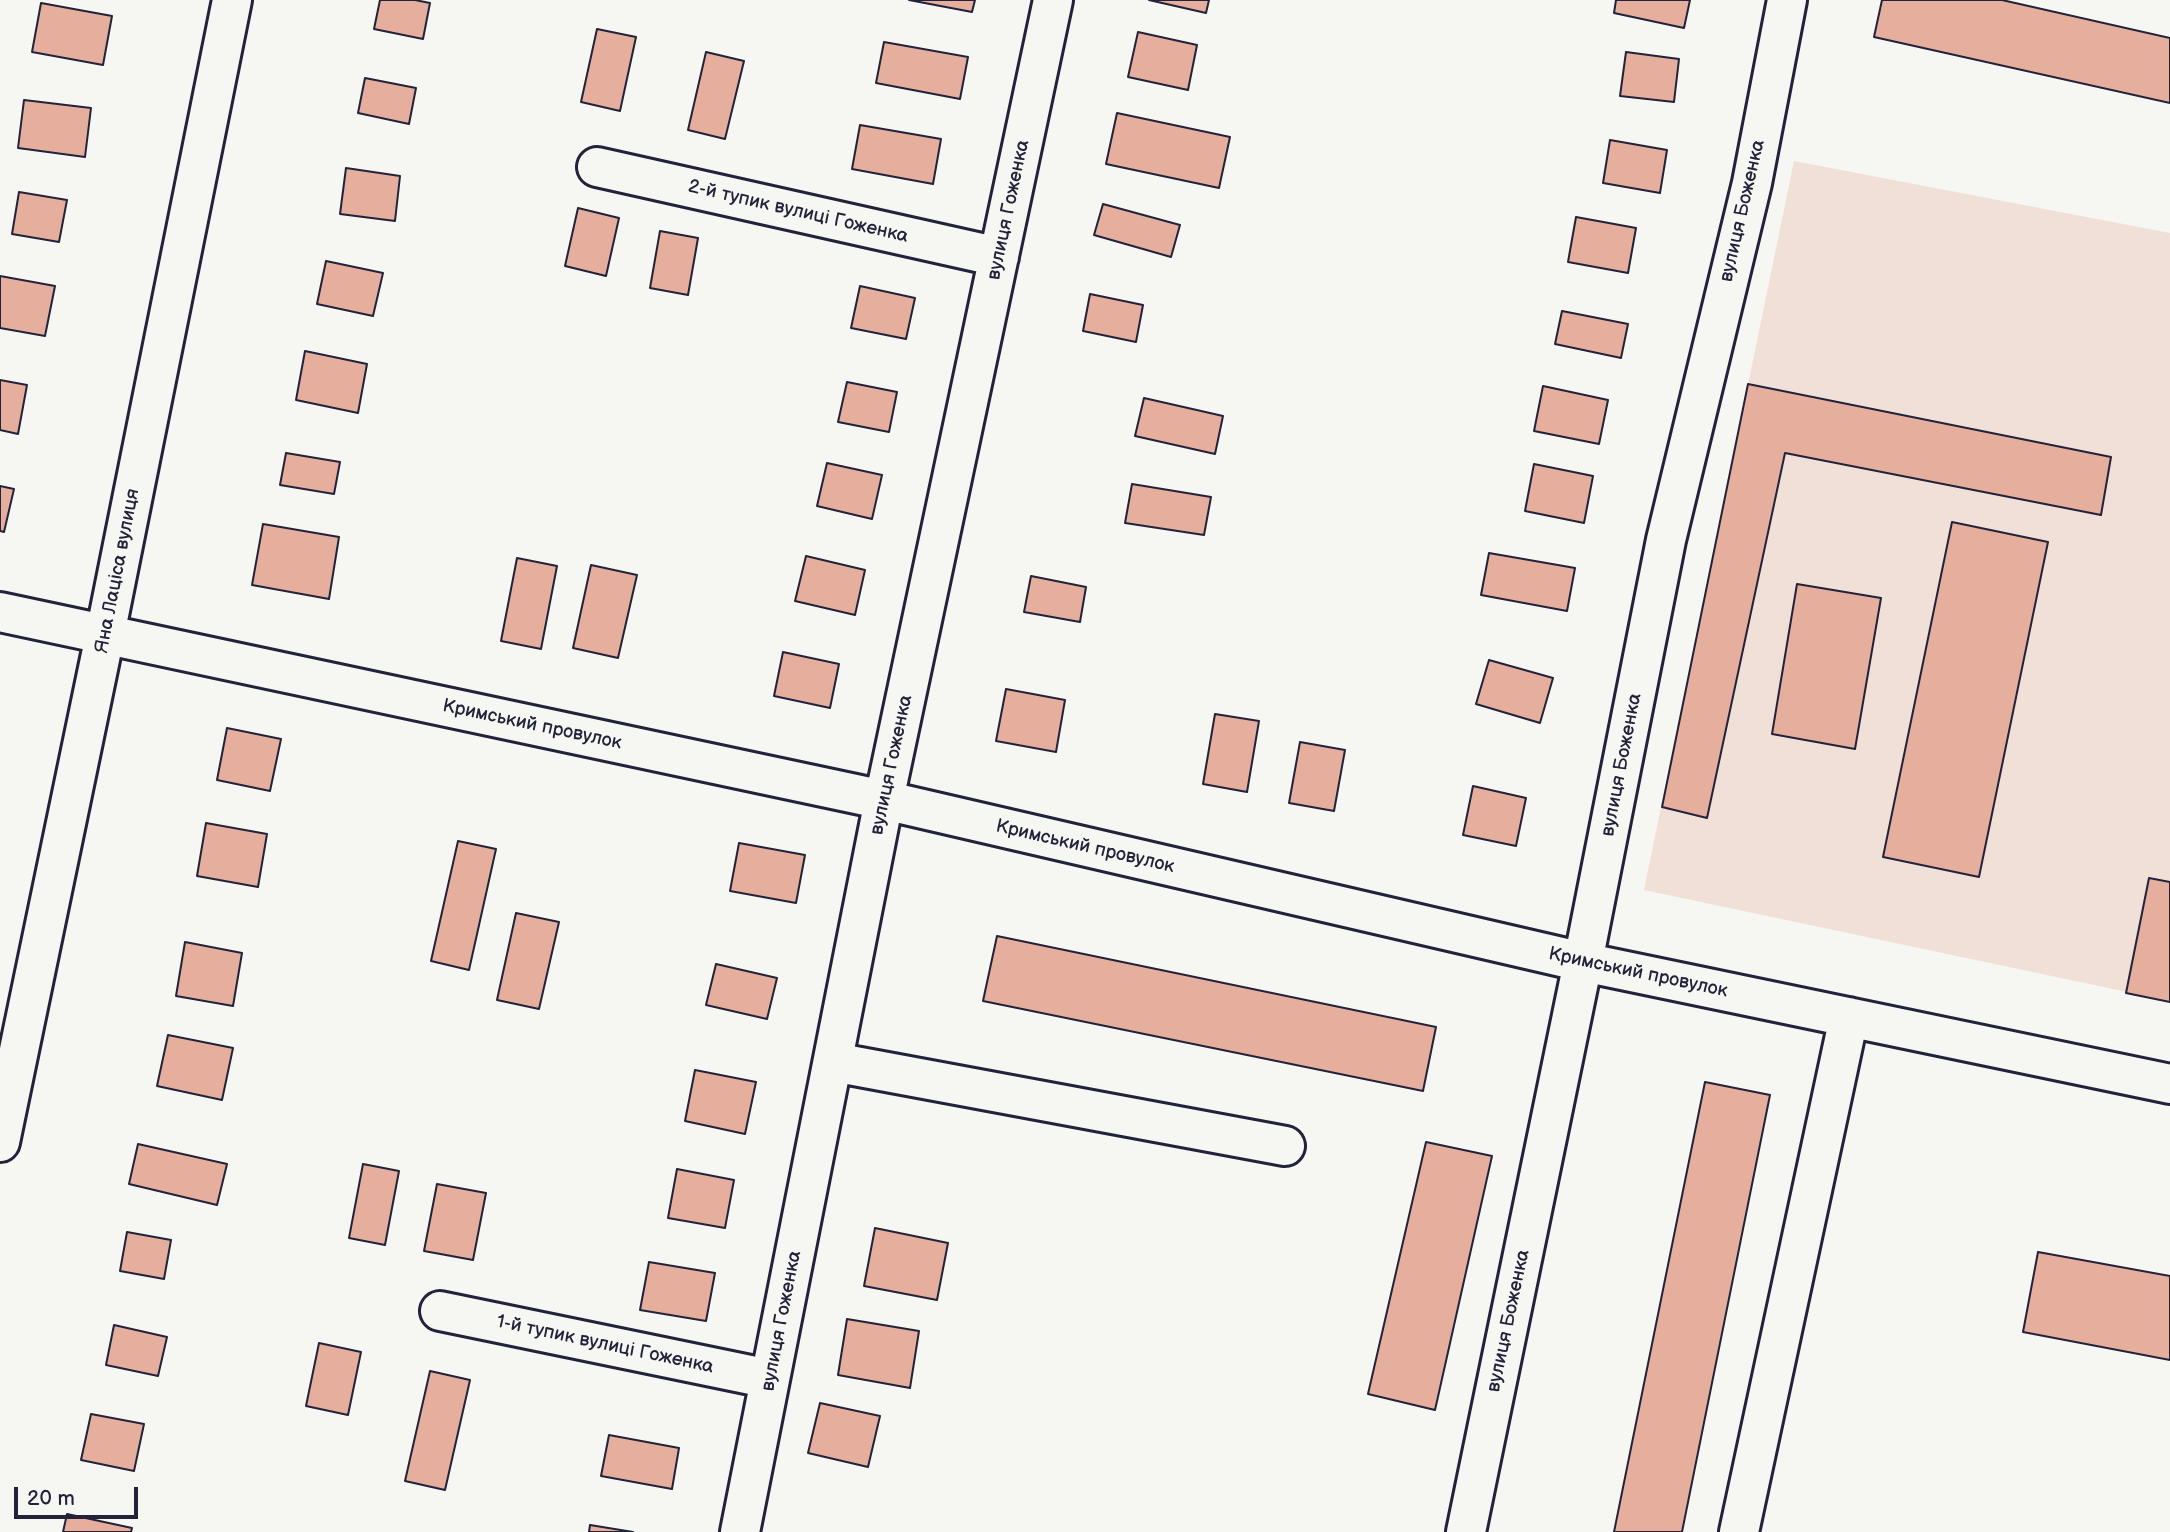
<!DOCTYPE html>
<meta charset="utf-8">
<style>
body{margin:0}
#map{position:relative;width:2170px;height:1532px;overflow:hidden;background:#f6f6f2;font-family:"Balsamiq Sans",sans-serif}
canvas{display:block}
.scale{position:absolute;left:14px;top:1487px;width:124px;height:32px;box-sizing:border-box;border:4px solid #22223b;border-top:0;padding-left:9px;font-size:21px;line-height:24px;white-space:nowrap;color:#22223b;-webkit-text-stroke:5px #f6f6f2;paint-order:stroke}
</style>
<div id="map">
<canvas width="2170" height="1532"></canvas>
<div class="scale">20 m</div>
</div>
<script>
const context = document.querySelector('canvas').getContext('2d');
context.lineJoin = 'round';
function fill(path, color) { context.fillStyle = color; context.fill(path, 'evenodd'); }
function trace(path, color, width, dash) { context.strokeStyle = color; context.lineWidth = width; context.lineCap = dash ? 'butt' : 'round'; context.setLineDash(dash || []); context.stroke(path); }
function label(font, color, halo, rows, align = 'center') {
  context.font = font + ' "Balsamiq Sans",sans-serif'; context.lineWidth = 7; context.setLineDash([]); context.textBaseline = 'middle'; context.strokeStyle = halo; context.fillStyle = color; for (const [text, x, y, turn = 0] of rows) {
    context.save(); context.translate(x, y); context.rotate((+turn || 0) * Math.PI / 180); context.textAlign = isNaN(turn) ? turn : align; if (halo) context.strokeText(text, 0, 0); context.fillText(text, 0, 0); context.restore();
  }
}
fill(new Path2D(`
 M1794 161 2170 233V1001L1644 890Z`), '#f1e0d8');
const building = new Path2D(`
 M380 0H415L430 3 423 39 374 29Z
 M909 0H975L972 12Z
 M1149 0H1209L1206 13Z
 M1616 0H1690L1684 28 1614 13Z
 M1882 0H2002L2170 38V103L1874 37Z
 M41 3 112 16 103 65 32 52Z
 M597 29 636 37 620 111 581 102Z
 M1138 32 1197 45 1188 90 1128 77Z
 M884 42 968 57 960 99 876 83Z
 M706 52 744 61 725 139 688 130Z
 M1626 52 1679 59 1674 102 1620 96Z
 M365 78 416 88 409 124 358 113Z
 M24 100 91 108 85 157 18 148Z
 M1117 113 1230 137 1219 188 1106 164Z
 M860 125 941 139 933 184 852 169Z
 M1610 140 1667 150 1660 193 1603 183Z
 M346 168 400 176 395 221 340 214Z
 M19 192 67 200 59 242 12 234Z
 M1103 204 1180 225 1171 257 1094 235Z
 M578 208 619 218 606 276 565 266Z
 M1576 217 1636 228 1628 273 1568 262Z
 M660 231 698 238 688 295 650 288Z
 M326 261 383 273 373 316 317 304Z
 M0 276 55 286 45 336 0 328Z
 M860 286 915 298 906 339 851 328Z
 M1090 294 1143 305 1136 342 1083 331Z
 M1562 311 1628 324 1621 358 1555 344Z
 M305 351 367 364 358 413 296 400Z
 M0 380 27 385 18 434 0 430Z
 M847 382 897 392 889 432 838 422Z
 M1748 384 2111 457 2101 515 1785 453 1707 818 1662 807Z
 M1543 386 1608 400 1599 444 1534 431Z
 M1144 398 1223 416 1215 454 1135 436Z
 M286 453 340 462 334 494 280 485Z
 M827 463 882 475 872 519 817 506Z
 M1534 464 1593 476 1584 523 1525 511Z
 M1132 484 1211 497 1204 535 1125 523Z
 M0 486 14 489 4 532 0 531Z
 M1952 522 2048 542 1979 877 1883 857Z
 M263 524 339 537 329 599 252 585Z
 M1489 553 1575 568 1567 611 1481 595Z
 M806 556 865 570 855 615 795 601Z
 M517 558 557 566 541 649 501 641Z
 M591 565 637 575 618 658 573 648Z
 M1031 576 1086 587 1080 622 1024 612Z
 M1797 584 1881 598 1855 749 1772 734Z
 M783 652 839 664 830 708 774 696Z
 M1489 660 1553 678 1540 723 1476 704Z
 M1006 689 1065 700 1056 752 996 741Z
 M1215 714 1259 721 1247 792 1203 784Z
 M227 728 281 739 270 791 217 780Z
 M1300 742 1345 750 1334 811 1289 803Z
 M1473 786 1526 798 1516 846 1463 835Z
 M206 823 267 834 258 887 197 876Z
 M458 841 496 849 469 970 431 961Z
 M739 843 805 855 796 903 730 891Z
 M2149 878 2170 882V1002L2126 993Z
 M516 913 559 922 539 1009 497 1000Z
 M997 936 1436 1027 1423 1091 983 1001Z
 M185 942 242 953 233 1006 176 996Z
 M716 964 777 978 767 1019 706 1005Z
 M168 1035 233 1048 222 1100 157 1086Z
 M695 1070 756 1082 745 1134 685 1121Z
 M1705 1082 1770 1095 1682 1532H1614Z
 M1426 1142 1492 1156 1435 1410 1368 1394Z
 M138 1144 227 1164 217 1205 129 1184Z
 M363 1164 399 1171 385 1245 349 1238Z
 M677 1169 734 1180 725 1228 668 1218Z
 M437 1184 486 1193 473 1260 424 1251Z
 M875 1228 948 1243 937 1300 864 1286Z
 M127 1232 171 1240 164 1279 120 1271Z
 M2038 1252 2170 1276V1360L2023 1332Z
 M649 1262 715 1273 706 1321 640 1310Z
 M847 1319 919 1331 910 1388 838 1375Z
 M114 1325 167 1337 158 1376 106 1365Z
 M319 1343 361 1352 348 1415 306 1406Z
 M430 1371 470 1380 445 1490 405 1481Z
 M820 1403 880 1416 868 1467 808 1453Z
 M91 1414 144 1424 134 1471 81 1460Z
 M609 1435 679 1448 672 1489 601 1476Z
 M67 1514 132 1528 131 1532H63Z
 M590 1525 633 1532H589Z`);
fill(building, '#e6ae9d');
trace(building, '#22223b', 2);
const minor = new Path2D(`
 M597 167 999 257
 M0 612 884 800 1583 962 2170 1084
 M833 1062 1285 1146
 M0 1142 105 635 232 0
 M440 1311 770 1379
 M740 1532 884 800 1053 0
 M1466 1532 1583 962 1666 540 1752 183 1787 0
 M1739 1532 1849 1017`);
trace(minor, '#22223b', 44);
trace(minor, '#f6f6f2', 38);
label('19px', '#22223b', '#f6f6f2', [
 ["вулиця Гоженка",1009,210,-78],
 ["вулиця Боженка",1743,211,-77],
 ["2-й тупик вулиці Гоженка",798,212,13],
 ["Яна Лаціса вулиця",118,571,-79],
 ["Кримський провулок",532,725,12],
 ["вулиця Гоженка",892,765,-78],
 ["вулиця Боженка",1622,765,-79],
 ["Кримський провулок",1085,847,13],
 ["Кримський провулок",1638,973,12],
 ["вулиця Гоженка",782,1321,-79],
 ["вулиця Боженка",1509,1321,-78],
 ["1-й тупик вулиці Гоженка",605,1345,12]
]);
</script>
